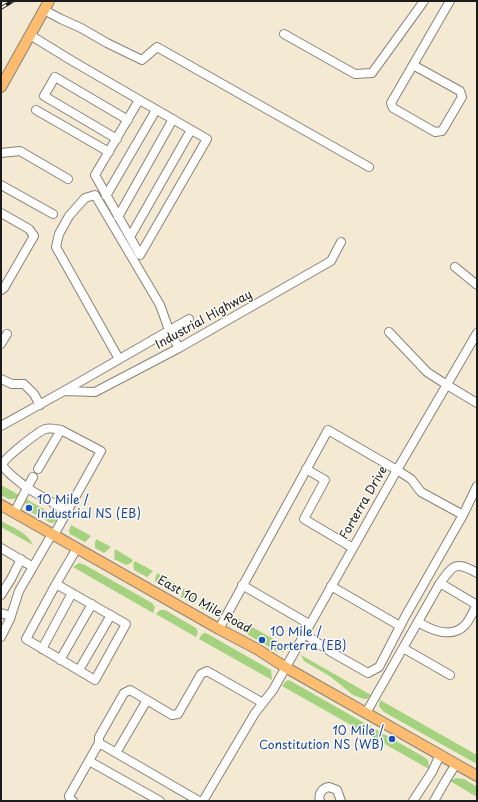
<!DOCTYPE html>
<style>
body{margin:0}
#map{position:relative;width:478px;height:802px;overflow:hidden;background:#f4e9d3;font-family:"Playpen Sans",sans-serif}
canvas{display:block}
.frame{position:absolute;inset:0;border:2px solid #1c1c1c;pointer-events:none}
</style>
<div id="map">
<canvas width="478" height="802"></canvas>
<div class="frame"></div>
</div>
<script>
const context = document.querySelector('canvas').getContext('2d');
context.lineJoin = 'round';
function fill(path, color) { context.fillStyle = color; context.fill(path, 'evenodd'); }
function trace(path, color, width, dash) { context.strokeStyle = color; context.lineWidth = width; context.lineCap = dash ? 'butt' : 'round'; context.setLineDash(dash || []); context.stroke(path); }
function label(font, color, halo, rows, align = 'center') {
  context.font = font + ' "Playpen Sans",sans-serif'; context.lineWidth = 3; context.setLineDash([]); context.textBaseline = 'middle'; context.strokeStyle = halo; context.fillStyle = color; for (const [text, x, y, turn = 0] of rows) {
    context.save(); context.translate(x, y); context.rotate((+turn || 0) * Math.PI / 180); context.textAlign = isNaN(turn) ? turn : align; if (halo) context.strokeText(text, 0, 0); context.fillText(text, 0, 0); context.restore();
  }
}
fill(new Path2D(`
 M1 485 19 495 15 499H9L1 495Z
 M26 499 58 517 55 522 51 523 29 511 25 506Z
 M1 521C12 527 27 532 33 545L1 527Z
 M71 525 91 536 85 542 70 534 69 531Z
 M96 539 111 547 104 553 95 548V543Z
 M115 549 133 560 131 563 126 565 114 559Z
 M135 561 153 571 147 577 134 570 133 564Z
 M79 563 85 565 152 603 155 607 153 613 73 567Z
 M157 573 179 586 177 589 171 591 156 583 155 579Z
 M183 588 198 597 192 603 181 597Z
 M203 599 224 611 221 615H214L201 608V602Z
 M160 610H165L196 628 198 632 196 637 156 614Z
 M233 616 289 648 283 652 276 651 235 627 231 622Z
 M206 633 271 670 272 680 199 639 202 634Z
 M301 655 371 695 367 699H364L353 695 331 677 304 661Z
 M289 680 424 757 428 760 429 769 282 686 286 681Z
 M380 700 477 755V764L384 712 379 706Z
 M456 778 464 779 477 787V797L450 781Z`), '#a4d27f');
const minor = new Path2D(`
 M44 10 61 19 81 28 107 43 142 60 157 47 369 167
 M284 34 355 74 372 73 424 1
 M30 35 74 62 207 139 140 255 95 175 139 100
 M413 65 460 91 462 97 442 131 435 132 393 108 391 103 450 1
 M36 110 109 152
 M117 139 44 96 55 77 128 120
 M1 153 20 151 68 179
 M1 185 53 214
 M106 196 156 110
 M1 213 29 229 34 236 4 288 1 290
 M118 217 173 119
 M130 237 191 130
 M455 267 477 285
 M389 332 427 372 447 385 477 403
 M1 344 7 334
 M119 359 56 247 59 234 69 216 85 198 95 195 160 305 169 330 179 348
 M1 379 12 384H24L34 394 40 405
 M64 391 95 392 179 348 331 261 341 242
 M1 426 64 391 189 319
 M38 469 61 430 101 451 54 535
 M306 469 325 480 304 519 353 548
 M33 477 27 488 67 511
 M14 513 27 488C22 483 3 471 3 464 4 458 38 432 45 429 49 428 56 429 61 430
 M1 548 33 567
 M440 583 477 605
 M56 584 126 624 95 680 26 639Z
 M56 584 77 548
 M242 585 309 624
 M331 586 400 626
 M1 595 11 579 21 559
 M1 613 11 616
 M418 622C431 630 452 639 465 625 470 620 473 611 477 605
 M219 629 328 430 397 470 411 479 421 492 463 515
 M305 634 331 652 368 673 379 667 406 615 463 515 477 486
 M1 637 10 619 19 591 52 534
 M403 648 450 675
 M42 649 72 593
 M60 660 92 604
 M79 670 111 615
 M366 713 440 583C454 564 456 561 477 573
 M99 743 199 801
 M116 753 147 700
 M89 761 160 801
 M73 801 70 799 69 796 99 743V737L124 693 130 690 172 715 178 714 201 674 207 671 263 703
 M203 801 255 713 273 690 397 470 477 333
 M320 801C318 794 322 788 329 787L337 790 341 801
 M413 801 432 772 440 755
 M434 801 446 780 456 764`);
const major = new Path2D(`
 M1 87 49 1
 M1 505 219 629 257 649 285 667 477 776`);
trace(minor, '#888278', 10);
trace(major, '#888278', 12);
trace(minor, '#fff', 8);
trace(major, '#fdbc6f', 10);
const rail = new Path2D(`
 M1 8 13 1`);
trace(rail, '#1c1c1c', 3.5);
trace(rail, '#fdfcf7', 2, [6]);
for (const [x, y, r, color] of [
 [29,508,4,"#1a4fb4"],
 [262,640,4,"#1a4fb4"],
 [392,739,4,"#1a4fb4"]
]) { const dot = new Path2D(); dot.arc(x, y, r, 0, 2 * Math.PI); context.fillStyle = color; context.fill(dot); trace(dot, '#fdfcf7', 1.5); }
label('12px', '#1c1c1c', '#fdfcf7', [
 ["Industrial Highway",204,320,-29],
 ["Forterra Drive",364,503,-60],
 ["East 10 Mile Road",204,605,29]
]);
label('12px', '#164399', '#fdfcf7', [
 ["10 Mile /",37,501],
 ["Industrial NS (EB)",37,515],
 ["10 Mile /",270,633],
 ["Forterra (EB)",270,647],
 ["10 Mile /",384,732,"right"],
 ["Constitution NS (WB)",384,746,"right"]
], 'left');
</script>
